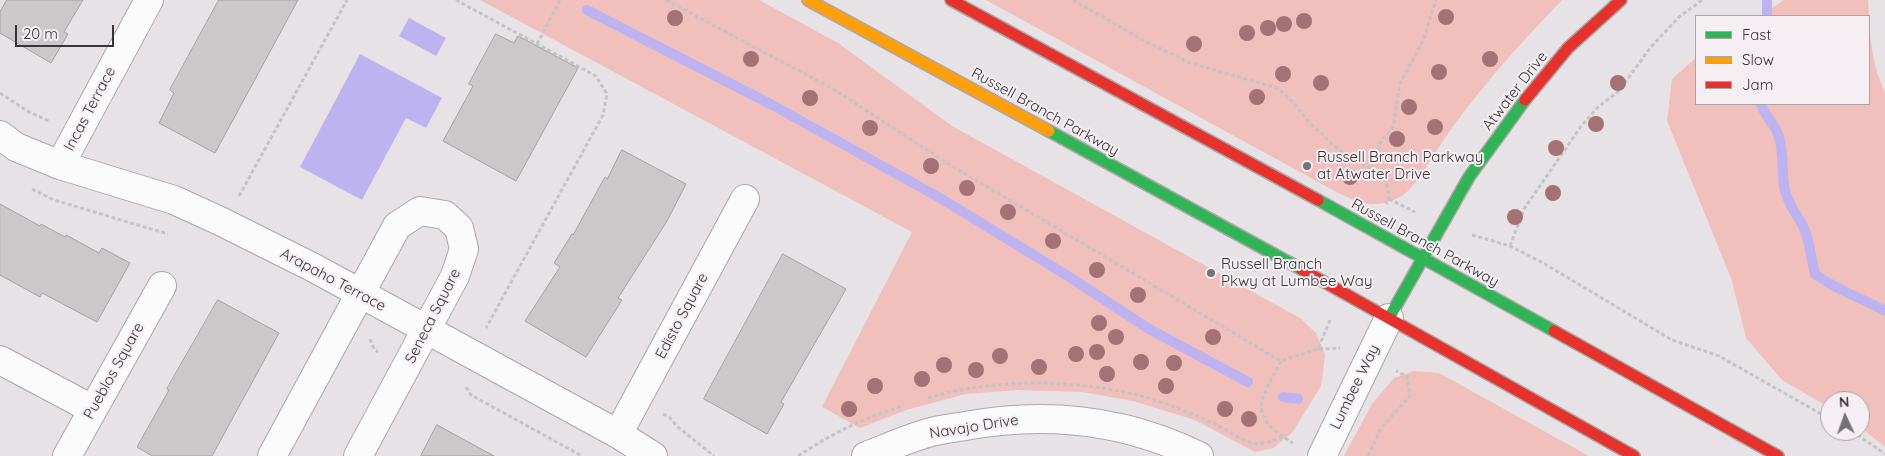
<!DOCTYPE html>
<style>
body{margin:0}
#map{position:relative;width:1885px;height:456px;overflow:hidden;background:#e7e2e5;font-family:Quicksand,sans-serif}
canvas{display:block}
.legend{position:absolute;left:1695px;top:15px;width:175px;height:90px;box-sizing:border-box;background:#f5eef3;border:1px solid #a9a4a8;margin:0;padding:6px 9px;list-style:none;font-size:15px;color:#373537}
.legend li{display:flex;align-items:center;gap:10px;height:25px}
.legend b{width:25px;border:1px solid #a9a4a8}
.north{position:absolute;left:1820px;top:391px;width:50px;height:50px;box-sizing:border-box;background:#f5eef3;border:1px solid #a9a4a8;border-radius:50%;rotate:357deg;font-size:14px;font-weight:700;line-height:20px;text-align:center;color:#373537}
.north::after{content:'';display:block;margin:auto;width:18px;height:22px;background:#757274;clip-path:polygon(50% 0,100% 100%,50% 72%,0 100%)}
.scale{position:absolute;left:15px;top:25px;width:99px;height:22px;box-sizing:border-box;border:2px solid #373537;border-top:0;padding-left:6px;font-size:15px;line-height:18px;white-space:nowrap;color:#373537;-webkit-text-stroke:4px #f5eef3;paint-order:stroke}
</style>
<div id="map">
<canvas width="1885" height="456"></canvas>
<ul class="legend">
<li><b style="height:6px;background:#30b455"></b>Fast</li>
<li><b style="height:6px;background:#ff9f0a"></b>Slow</li>
<li><b style="height:6px;background:#e5322d"></b>Jam</li>
</ul>
<div class="north">N</div>
<div class="scale">20 m</div>
</div>
<script>
const context = document.querySelector('canvas').getContext('2d');
context.lineJoin = 'round';
function fill(path, color) { context.fillStyle = color; context.fill(path, 'evenodd'); }
function trace(path, color, width, dash) { context.strokeStyle = color; context.lineWidth = width; context.lineCap = dash ? 'butt' : 'round'; context.setLineDash(dash || []); context.stroke(path); }
function label(font, color, halo, rows, align = 'center') {
  context.font = font + ' Quicksand,sans-serif'; context.lineWidth = 4; context.setLineDash([]); context.textBaseline = 'middle'; context.strokeStyle = halo; context.fillStyle = color; for (const [text, x, y, turn = 0] of rows) {
    context.save(); context.translate(x, y); context.rotate((+turn || 0) * Math.PI / 180); context.textAlign = isNaN(turn) ? turn : align; if (halo) context.strokeText(text, 0, 0); context.fillText(text, 0, 0); context.restore();
  }
}
fill(new Path2D(`
 M480 0H759L838 43 952 126 1300 318 1316 333 1325 355 1321 386 1292 433 1273 448 1255 452 1195 420 1133 401 1082 392 1017 390 966 394 906 410 860 428 822 407 912 232Z
 M986 0H1562C1516 48 1471 97 1435 153 1424 169 1414 191 1396 199 1371 210 1354 201 1331 189Z
 M1784 0H1868L1869 16H1760Z
 M1869 19C1870 43 1874 71 1885 92V447L1860 427V401H1830V408L1782 380 1746 338 1731 278 1667 121 1672 79 1696 58V104H1869Z
 M1414 371 1439 373 1589 456H1344L1372 404 1394 378Z`), '#f1bfbc');
fill(new Path2D(`
 M409 18 446 38 436 56 399 36Z
 M360 54 442 98 426 128 406 118 362 200 300 167Z`), '#bdb3f0');
trace(new Path2D(`
 M1767 0V16
 M587 10 776 107 940 198 1068 276 1149 329 1248 382
 M1761 104C1765 117 1774 123 1778 134 1785 153 1781 173 1785 191 1790 207 1795 212 1803 226 1810 240 1811 259 1815 274 1836 290 1862 298 1885 311
 M1283 397 1298 399`), '#bdb3f0', 10);
const building = new Path2D(`
 M7 0H83L64 32 68 34 51 63 0 33V12Z
 M219 0H298L215 153 159 123 174 93 170 90Z
 M496 34 514 43 518 36 578 68 516 181 443 141 473 86 469 84Z
 M622 150 686 184 667 221 618 298 622 300 586 357 525 321 560 267 554 263 572 234 573 235 605 177 607 179Z
 M0 204 40 226 41 224 65 237 66 235 99 253 102 248 130 263 97 322 42 293 40 297 0 275Z
 M783 254 846 289 781 402 784 404 767 434 704 399Z
 M218 300 279 333 212 456H152L137 447 169 390 167 389Z
 M437 425 494 456H421Z`);
fill(building, '#ccc8ca');
trace(building, '#a4a1a2', 1);
const street = new Path2D(`
 M0 135 16 147 60 165 174 200 220 221 314 268 618 434 653 456
 M60 165 149 0
 M0 360 92 409
 M618 434 745 199
 M67 456 162 286
 M272 456 397 226 420 211 445 215 459 228 464 249 455 276 358 456
 M866 456C887 448 909 438 931 432 942 429 954 428 965 426 1046 411 1124 419 1199 456
 M1322 456 1389 318`);
const fast = new Path2D(`
 M1049 131 1301 269
 M1318 200 1554 331
 M1389 318 1469 177 1525 100`);
const slow = new Path2D(`
 M808 0 1049 131`);
const jam = new Path2D(`
 M951 0 1318 200
 M1525 100 1568 48 1621 0
 M1301 269 1634 456
 M1554 331 1778 456`);
trace(street, '#aaa7a8', 30);
trace(fast, '#aaa7a8', 14);
trace(slow, '#aaa7a8', 14);
trace(jam, '#aaa7a8', 14);
trace(new Path2D(`
 M456 0 596 76 607 94 603 115 486 328
 M666 0 833 89 952 166 1281 361 1318 349
 M1073 0 1145 41 1190 63 1277 88 1292 101 1308 121 1329 141 1352 160 1371 169 1387 183 1389 199 1386 204
 M537 44 560 0
 M0 93 29 112 49 121
 M1371 169 1380 143 1393 127 1400 83 1423 41 1436 0
 M32 189 54 200 168 234
 M239 196 347 0
 M1389 199 1415 212
 M1472 235 1510 246 1545 264 1672 340 1719 356 1830 419
 M1510 246 1524 209 1582 125 1598 107 1619 91 1650 48 1679 17 1702 0
 M1330 320 1318 349 1340 348
 M370 339 374 349 378 352
 M1281 361C1259 402 1247 416 1293 443
 M466 387 471 395 582 456
 M928 398C992 379 1063 379 1129 393 1158 399 1188 412 1215 424 1226 429 1242 441 1253 443 1263 445 1273 441 1282 437
 M663 414 669 417 678 427 714 456
 M1852 431 1885 454
 M798 456C831 434 865 417 903 406
 M1368 456 1381 428 1410 396 1407 376 1396 371`), '#c5c4c5', 3, [4, 2.5]);
trace(street, '#fbfbfb', 28);
trace(fast, '#30b455', 11);
trace(slow, '#ff9f0a', 11);
trace(jam, '#e5322d', 11);
context.fillStyle = '#a47274';
for (const [x, y] of [
 [1446,17],
 [675,18],
 [1304,21],
 [1284,24],
 [1268,28],
 [1247,33],
 [1194,44],
 [751,59],
 [1490,59],
 [1439,72],
 [1283,74],
 [1321,83],
 [1618,83],
 [1257,97],
 [810,98],
 [1409,107],
 [1596,124],
 [1435,127],
 [870,128],
 [1397,139],
 [1556,148],
 [931,166],
 [1350,177],
 [967,188],
 [1553,193],
 [1008,212],
 [1515,217],
 [1053,241],
 [1097,270],
 [1138,295],
 [1099,323],
 [1116,337],
 [1213,337],
 [1097,352],
 [1076,354],
 [1000,356],
 [1141,362],
 [1174,363],
 [944,365],
 [1039,367],
 [976,370],
 [1107,374],
 [922,379],
 [875,386],
 [1166,386],
 [849,409],
 [1225,409],
 [1249,419]
]) { context.beginPath(); context.arc(x, y, 8, 0, 2 * Math.PI); context.fill(); }
for (const [x, y, r, color] of [
 [1307,166,5,"#757274"],
 [1211,273,5,"#757274"]
]) { const dot = new Path2D(); dot.arc(x, y, r, 0, 2 * Math.PI); context.fillStyle = color; context.fill(dot); trace(dot, '#f5eef3', 2); }
label('15px', '#373537', '#f5eef3', [
 ["Atwater Drive",1515,91,-52],
 ["Incas Terrace",90,109,-62],
 ["Russell Branch Parkway",1045,112,29],
 ["Russell Branch Parkway",1425,243,29],
 ["Arapaho Terrace",333,280,28],
 ["Seneca Square",433,316,-63],
 ["Edisto Square",682,316,-62],
 ["Pueblos Square",114,371,-61],
 ["Lumbee Way",1355,387,-64],
 ["Navajo Drive",974,427,-9]
]);
label('15px', '#373537', '#f5eef3', [
 ["Russell Branch Parkway",1317,157],
 ["at Atwater Drive",1317,174],
 ["Russell Branch",1221,264],
 ["Pkwy at Lumbee Way",1221,281]
], 'left');
</script>
